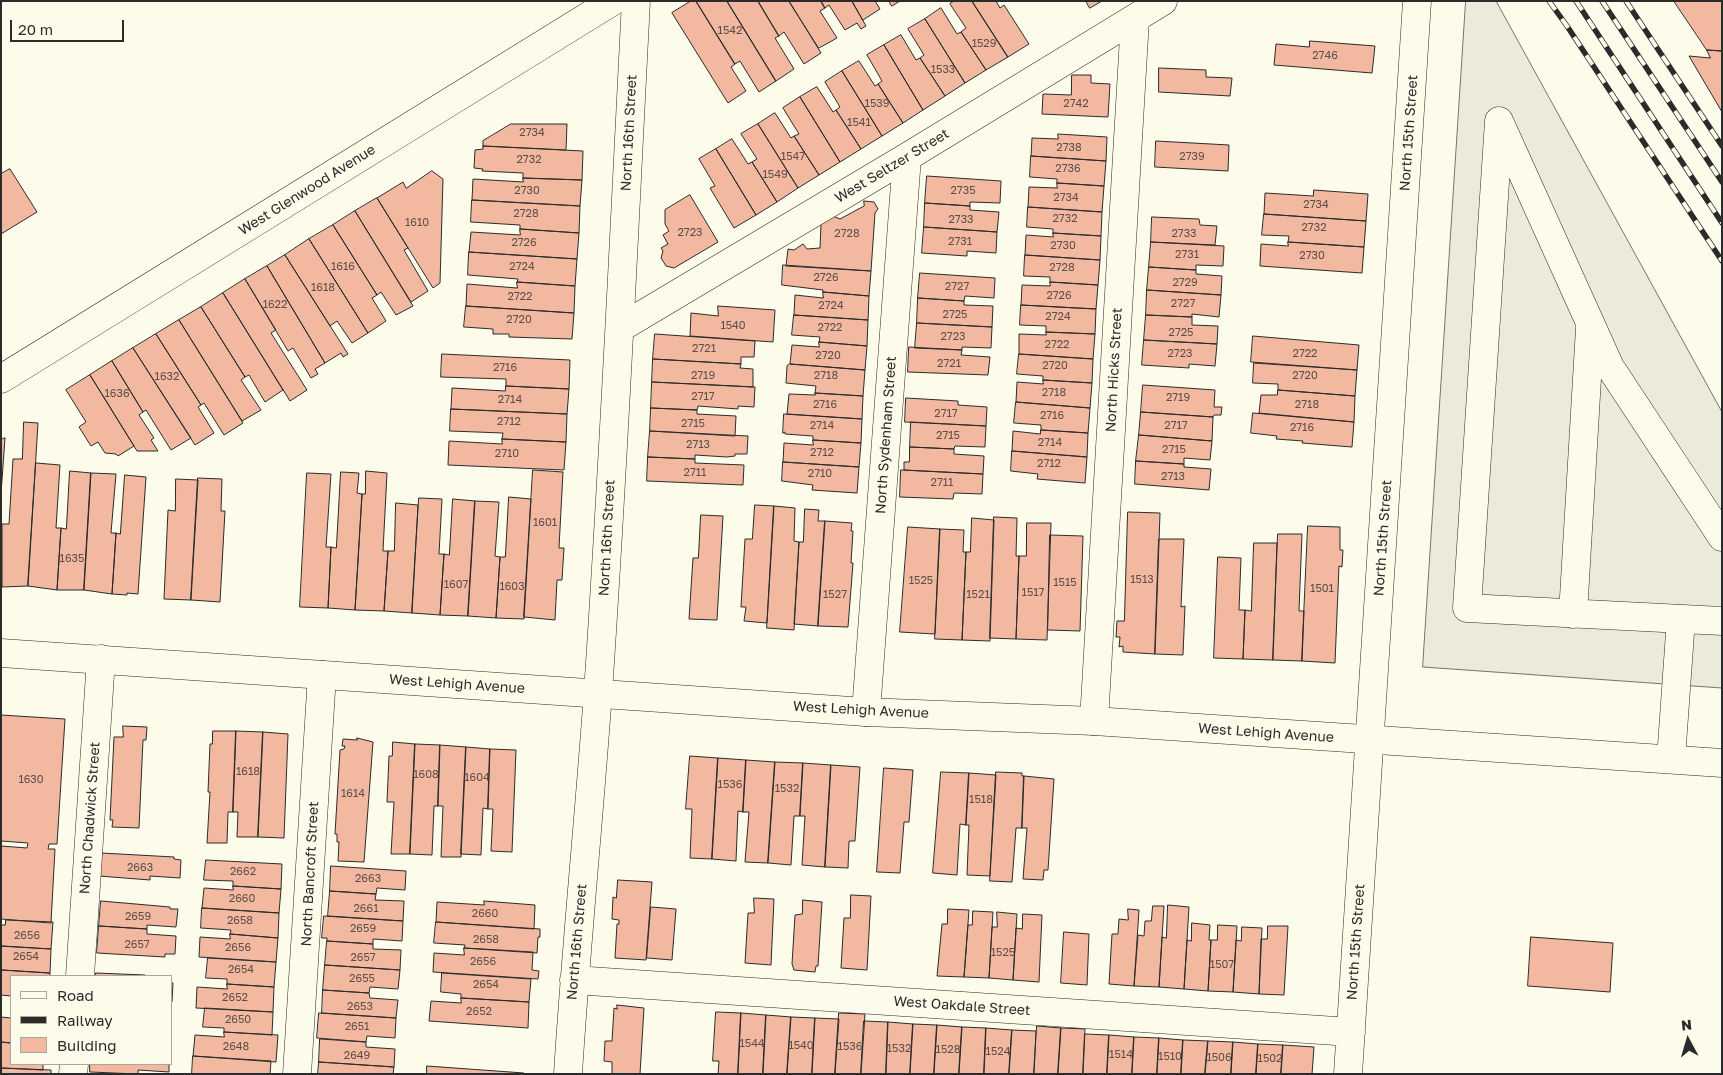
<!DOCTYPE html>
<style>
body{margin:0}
#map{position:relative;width:1723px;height:1075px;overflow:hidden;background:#fdfbea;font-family:"Golos Text",sans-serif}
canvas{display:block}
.frame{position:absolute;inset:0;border:2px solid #2b2b2b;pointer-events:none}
.legend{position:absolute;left:10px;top:975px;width:162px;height:90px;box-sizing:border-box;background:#fdfbea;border:1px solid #a9a89e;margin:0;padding:6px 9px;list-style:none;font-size:15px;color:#2b2b2b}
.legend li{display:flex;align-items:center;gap:10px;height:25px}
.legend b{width:25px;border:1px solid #a9a89e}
.north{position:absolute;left:1663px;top:1015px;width:50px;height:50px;-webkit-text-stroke:4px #fdfbea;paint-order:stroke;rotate:354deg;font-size:14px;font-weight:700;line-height:20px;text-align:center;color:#2b2b2b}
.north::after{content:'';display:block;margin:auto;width:18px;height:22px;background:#2b2b2b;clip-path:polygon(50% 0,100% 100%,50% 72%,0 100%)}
.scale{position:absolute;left:10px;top:20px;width:114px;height:22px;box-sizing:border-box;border:2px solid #2b2b2b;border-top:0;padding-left:6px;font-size:15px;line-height:18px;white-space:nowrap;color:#2b2b2b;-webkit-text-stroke:4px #fdfbea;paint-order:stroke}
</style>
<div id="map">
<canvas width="1723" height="1075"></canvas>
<div class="frame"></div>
<ul class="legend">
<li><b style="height:6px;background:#fdfbea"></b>Road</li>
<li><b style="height:6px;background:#2b2b2b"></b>Railway</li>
<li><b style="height:14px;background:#f2b8a0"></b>Building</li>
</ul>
<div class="north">N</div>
<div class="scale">20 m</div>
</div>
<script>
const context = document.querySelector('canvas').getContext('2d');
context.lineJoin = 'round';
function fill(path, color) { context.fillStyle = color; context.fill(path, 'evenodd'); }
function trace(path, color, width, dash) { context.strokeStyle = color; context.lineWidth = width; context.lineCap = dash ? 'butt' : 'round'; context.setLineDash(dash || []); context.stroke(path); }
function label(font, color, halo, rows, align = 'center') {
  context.font = font + ' "Golos Text",sans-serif'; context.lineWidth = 4; context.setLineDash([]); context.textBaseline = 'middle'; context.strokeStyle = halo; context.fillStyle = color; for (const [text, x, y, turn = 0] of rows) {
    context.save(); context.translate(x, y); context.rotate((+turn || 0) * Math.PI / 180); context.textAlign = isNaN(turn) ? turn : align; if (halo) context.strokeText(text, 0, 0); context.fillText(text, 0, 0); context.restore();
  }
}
const parking = new Path2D(`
 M1466 1H1496L1722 412V688L1423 667Z`);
fill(parking, '#eceadb');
trace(parking, '#74746e', 1);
const building = new Path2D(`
 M691 1H696L735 64 731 67 746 91 728 103 672 13Z
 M696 1H727L776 81 759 92 740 61 735 64Z
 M727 1H758L779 36 775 38 794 69 776 81Z
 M758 1H789L821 53 804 64 784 32 779 36Z
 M789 1H821L825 8 820 11 837 38 819 48Z
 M821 1H852L866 26 861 29 857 23 845 30 829 5 825 8Z
 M852 1H875L880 9 863 20Z
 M889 1H900L892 6Z
 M954 1H972L1008 57 986 70 961 32 966 28 950 4Z
 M972 1H996L1000 8 1004 5 1029 44 1008 57Z
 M1086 1H1102L1090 8Z
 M1674 1H1722V51L1707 50Z
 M941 8 957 34 961 32 986 70 965 83 925 19Z
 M925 19 965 83 945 96 920 58 924 55 908 29Z
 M901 35 916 60 920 58 945 96 923 110 884 45Z
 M1310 41 1375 46 1372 73 1274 65 1276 44 1309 47Z
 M884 45 923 110 903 123 878 84 882 81 867 55Z
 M1707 50 1722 51V112L1689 56 1710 58Z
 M859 61 875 86 878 84 903 123 882 136 842 71Z
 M1159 68 1206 70V77L1232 78 1230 96 1159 92Z
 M842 71 882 136 861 149 836 110 840 107 825 82Z
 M1072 75H1091V83L1110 84 1108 117 1042 114 1043 94 1071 95Z
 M817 87 833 112 836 110 861 149 840 162 800 97Z
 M800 97 840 162 819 175 794 136 799 134 783 108Z
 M775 113 791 138 794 136 819 175 798 188 758 124Z
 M511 124H567L566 150 483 146V141Z
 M758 124 798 188 777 202 752 162 757 159 741 134Z
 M1058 134 1107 137 1106 161 1031 156 1032 138 1058 139Z
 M732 139 748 164 752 162 777 202 756 215 716 149Z
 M1156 141 1229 145 1228 171 1155 167Z
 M483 146 583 151 582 180 523 178V173L482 171 483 169 474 168 475 150 483 149Z
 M716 149 756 215 734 228 710 188 715 186 699 159Z
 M1031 156 1106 161 1104 186 1057 183V179L1030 177Z
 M10 169 37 212 1 234V174Z
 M432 171 443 179 440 283 433 288 377 198 403 182 406 188Z
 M927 176 1001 181 1000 203 970 202V206L925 203Z
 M523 178 582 180 580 206 472 200 473 179 523 182Z
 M1057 183 1104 186 1102 212 1028 207 1029 187 1057 188Z
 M1314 190 1368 194 1366 221 1264 214 1265 193 1313 196Z
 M690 195 718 242 674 268 666 266 661 258 663 251 661 248 668 244 663 235 669 231 665 224V210Z
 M377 198 408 248 404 250 428 291 411 302 355 211Z
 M472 200 580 206 579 233 520 229V225L471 222Z
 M864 201 874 202 878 209 875 213 871 271 786 266 788 249 794 250 803 244 807 249 820 248 821 224 833 216 840 219 864 206Z
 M925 203 970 206V210L999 212 997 232 924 227Z
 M1028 207 1102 212 1101 236 1053 233V229L1027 227Z
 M355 211 413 306 396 315 381 292 377 295 333 225Z
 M1264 214 1366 221 1364 247 1288 242 1289 236 1262 235Z
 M1152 217 1199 219 1200 225 1217 226 1215 245 1151 242Z
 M333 225 377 295 372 298 386 321 368 333 309 239Z
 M924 227 997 232 996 253 967 251V256L922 253Z
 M520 229 579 233 577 259 469 252 471 232 520 235Z
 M1053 233 1101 236 1100 260 1025 255 1026 235 1053 237Z
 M309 239 368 333 352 343 337 321 330 326 285 255Z
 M1151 242 1224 246 1223 266 1196 265V270L1149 267Z
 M1288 242 1364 247 1362 273 1260 266 1261 244 1288 246Z
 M469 252 577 259 575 286 517 282 518 279 468 275Z
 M285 255 348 354 343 357 341 353 325 363 267 266Z
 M1025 255 1100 260 1098 285 1050 282V277L1024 276Z
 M783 265 871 271 869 296 823 292V290L782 285Z
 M267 266 325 363 315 369 318 374 311 378 293 348 288 351 245 279Z
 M1149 267 1196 270V274L1222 276 1221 295 1147 290Z
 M920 273 995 278 994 298 965 296 964 301 918 298Z
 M245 279 276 330 271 333 307 390 290 401 223 293Z
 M517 282 575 286 574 313 466 306 467 284 517 288Z
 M1050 282 1098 285 1096 309 1021 305 1022 285 1050 286Z
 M1147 290 1221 295 1219 317 1192 314V317L1146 315Z
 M823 292 869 296 868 320 794 315 795 295 823 298Z
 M223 293 283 390 265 402 249 375 245 377 201 307Z
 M918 298 964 301V305L993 306 992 327 917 323Z
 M1021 305 1096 309 1095 334 1046 332V326L1020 325Z
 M466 306 574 313 572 339 509 337V334H493V329L464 327Z
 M718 306 775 310 773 342 690 336 691 313 718 316Z
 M201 307 245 377 241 380 261 410 242 421 179 320Z
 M794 315 868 320 867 346 819 342 820 337 792 335Z
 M1146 315 1192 317V325L1218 326 1217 344 1144 340Z
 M179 320 243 423 224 435 204 403 201 405 156 334Z
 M917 323 992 327 991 348 962 347V350L915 348Z
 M1046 332 1095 334 1093 359 1019 354V334L1046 335Z
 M156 334 201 405 198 407 214 433 195 445 133 348Z
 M655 334 755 341 754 357H741V364L653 359Z
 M1253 336 1359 345 1357 370 1251 362Z
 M1144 340 1217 344 1215 366 1189 364V368L1142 365Z
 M819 342 867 346 865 370 790 364 792 345 819 347Z
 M909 347 962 350 961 355 990 357 988 375 908 372Z
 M133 348 191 438 171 450 146 410 143 412 112 361Z
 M442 354 570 360 569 389 506 386V379L441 377Z
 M1019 354 1093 359 1092 383 1043 380V376L1017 374Z
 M653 359 741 364 740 368 753 369V387L652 382Z
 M112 361 143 412 139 415 154 438 151 440 158 451H137L90 375Z
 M1254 363 1357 370 1355 396 1278 390V384L1253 383Z
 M790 364 865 370 863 396 815 393 816 386 786 383 787 366Z
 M90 375 134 446 118 456 116 454 105 453 98 442 91 446 79 427 86 422 66 390Z
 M1043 380 1092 383 1090 408 1016 402 1017 382 1043 384Z
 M652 382 755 387 754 407 738 406V409L698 406 697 410 651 408Z
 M1143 385 1215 390 1214 407H1222L1221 415H1214L1213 417 1141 412Z
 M506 386 569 389 567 414 451 409 452 388 505 391Z
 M1278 390 1355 396 1354 422 1259 413 1261 395H1277Z
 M815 393 863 396 862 419 787 414 789 394 815 395Z
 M906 398 958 401V405L987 407 986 426 905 422Z
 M1016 402 1090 408 1088 433 1041 430V425L1014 423Z
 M651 408 697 410V414L736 416 735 436 650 431Z
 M451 409 567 414 566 442 502 439 503 433 450 431Z
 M1141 412 1213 417 1212 441 1139 435Z
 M1253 413 1354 422 1352 447 1302 443 1303 441 1276 439 1277 436 1251 433Z
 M784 414 862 419 861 443 813 440V436L785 434V432L783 433Z
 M24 422 38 423 28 586 2 587V524H9L13 459H22Z
 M911 422 986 426 985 447 955 446 954 449 910 447Z
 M1041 430 1088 433 1087 457 1012 451 1013 431 1040 434Z
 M650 431 748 436 747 454H735V456L727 457 695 455V459L648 457Z
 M1139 435 1212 441 1210 460 1184 458V464L1136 461Z
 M5 438 1 494V440Z
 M502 439 566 442 564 470 448 465 449 441 502 444Z
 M813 440 861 443 859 467 783 462 784 443 813 445Z
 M910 447 954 449V454L984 456 983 474 904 470V462H909Z
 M1012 451 1087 457 1085 483 1037 479 1038 474 1011 471Z
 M648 457 695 459V463L744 465 743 485 647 481Z
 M1136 461 1184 464V467L1211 469 1209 490 1135 484Z
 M783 462 859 467 857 493 812 490 813 485 782 481Z
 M36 463 60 465 56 528H61L57 590 28 586Z
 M533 470 563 472 559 548H564L562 580H557L555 620 524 617Z
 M901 470 983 474 982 494 954 493 953 499 900 497Z
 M70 471 91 473 84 590H57L61 528 66 529Z
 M366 471 387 473 383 551H388L384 611 355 610 362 494H365Z
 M341 472 359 473 357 493 362 494 355 610 328 608 331 547 336 548Z
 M91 473 116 474 111 533H116L112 594 84 590Z
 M307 473 331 474 326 547H331L328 608 300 607Z
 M125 475 146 477 138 594 127 593V595L112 594 116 533 120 534Z
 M198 478 222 479 221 511H225L220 602 191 600Z
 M176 479 198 480 191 600 164 599 168 510 175 511Z
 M509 497 531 499 524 619 496 618 500 557H505Z
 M419 498 442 499 439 554H444L440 615 412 613Z
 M453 499 475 501 468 616 440 615 444 554 449 555Z
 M475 501 499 502 495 556 500 557 496 618 468 616Z
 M396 503 418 505 412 613 384 611 388 551H394Z
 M755 505 774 506 767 623 744 621 746 607H741L745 539H752Z
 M774 506 795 508 794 541 799 542 794 630 767 628Z
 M805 509 819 510 818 521H825L818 626 794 624 799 542H803Z
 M1128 512 1160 513 1155 654 1123 652V646L1119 647 1120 637H1116L1117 621H1124Z
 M701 515 723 516 717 620 689 619 693 558H698Z
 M994 517 1017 518 1016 556H1019L1016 639 990 638Z
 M972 518 994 520 990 641 962 640 966 552H970Z
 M825 521 852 523 851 531H853L851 563H853L848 627 818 626Z
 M1027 523H1051L1047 640 1016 639 1019 556H1026Z
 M1308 526 1340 527V550H1343L1342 567 1339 566 1335 663 1302 661Z
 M908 527 940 529 935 634 900 632Z
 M940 529 964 530 963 552H966L962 640 935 639Z
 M1278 534H1302L1299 611H1304L1302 661 1273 660Z
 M1050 535 1083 536 1080 631 1048 630Z
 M1159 539H1184L1181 607 1185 606 1183 655 1155 654Z
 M1254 543H1277L1273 660 1243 659 1245 610 1251 611Z
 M1218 557 1241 558 1239 610H1245L1243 659 1214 658Z
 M1 715 65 719 57 844H49L48 849H55L51 923 1 919V846L27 848 28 843 1 841Z
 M123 726 147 727 146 740H143L139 828 112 827 113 820H110L114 737H123Z
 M213 731H236L233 812H228L227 843H207L210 792H208L210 744H212Z
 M236 731 263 732 258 837H237L238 812H233Z
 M263 732 288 734 284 838 258 837Z
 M357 738 373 742 364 862 338 861 339 842H337V834H335L340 750 344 749 345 746H342L343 739 357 740Z
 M393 742 415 744 410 854H391L394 802H387L389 756H392Z
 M415 744 440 745 438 806H434L432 855 410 854Z
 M440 745 466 747 461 857H441L443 806H438Z
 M466 747 490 749 488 809 483 808 481 855 461 854Z
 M490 749 516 750 512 852 491 851 493 809H488Z
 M690 756 718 758 712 859 690 858 692 809H686Z
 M718 758 746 760 743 812 738 811 736 861 712 859Z
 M746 760 775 762 768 863 745 862 749 812H743Z
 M775 762 803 763 800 816H794L791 865 768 863Z
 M803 763 831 765 825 867 802 865 805 816H800Z
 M831 765 860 767 855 841H849L848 868 825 867Z
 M884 768 913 770 909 822H904L900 873 877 872Z
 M941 772 969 773 966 825 960 824 957 875 933 873Z
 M996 772 1022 773V776H1024L1022 828H1016L1012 882 990 881Z
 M969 773 996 775 990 876 967 875 969 825H966Z
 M1024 776 1054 779 1048 870H1044L1043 880 1023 879 1027 828H1022Z
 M101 853 174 857V859L181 860 180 878 150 876V880L99 876Z
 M206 860 282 864 281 889 233 886V881L204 880Z
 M331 866 406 871 405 890 377 888 376 894 330 891Z
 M618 880 652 882 646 960 615 958 617 924H619V920L612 919 613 897 616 898Z
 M233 886 281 889 279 913 202 908 204 888 233 890Z
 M330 891 376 894 375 900 404 901 403 921 328 916Z
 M851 895 871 896 867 970 841 968 844 918H850Z
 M754 898 774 899 771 965 745 963 748 913H754Z
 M803 900 822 902 818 966H816L815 972 794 970 792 964 795 915 802 914Z
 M101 901 170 907V909H178L176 927 147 925V929L99 926Z
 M484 901 535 905 534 929 436 922 437 902 484 905Z
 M1168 905 1189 907 1184 989 1159 987 1162 937 1166 938Z
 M1153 906H1164L1159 987 1134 986 1138 935 1144 936 1145 921H1151Z
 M651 907 676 909 672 960 647 958Z
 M202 908 279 913 278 938 230 934 231 930 201 928Z
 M948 909 969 910 964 977 937 976 942 924H947Z
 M1128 909 1139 910 1134 986 1109 984 1112 934H1118L1119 919 1128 920Z
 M973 911 993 912 989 978 964 977 968 925H972Z
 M997 912 1017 914 1013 980 989 978 992 927H997Z
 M1023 914 1042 915 1039 982 1013 980 1016 928 1022 929Z
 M324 916 403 921 402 941 373 939V944L327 941V938H322Z
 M6 920 53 922 51 949 1 946V925H5Z
 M436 922 540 929V937H538L537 953 464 948 465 945 434 943Z
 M1192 923 1210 925 1209 940H1211L1208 991 1184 989 1187 940 1191 941Z
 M1218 925 1237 926 1233 992 1208 991 1211 940H1217Z
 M99 926 147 929V934L176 936 175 954H165V957L97 953Z
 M1268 926H1288L1284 995 1259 994 1261 939H1267Z
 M1242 927 1262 928 1259 994 1233 992 1236 940 1241 941Z
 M1064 932 1089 934 1087 985 1061 983Z
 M230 934 278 938 276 962 199 957 200 937 230 939Z
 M1531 937 1613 943 1610 992 1528 986Z
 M327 941 373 944V949L401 950 400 970 325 965Z
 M1 946 51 949 50 973 2 970Z
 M464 948 533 952 532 970 539 971 538 979 433 972 434 953 464 955Z
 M208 958 276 962 274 987 227 984V979L206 978Z
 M325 965 400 970 398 989 370 987 369 993 323 990Z
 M2 970 50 973V976H11V996L1 995Z
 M96 973 145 975V976H96Z
 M442 973 531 979 529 1002 461 998V994L441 992Z
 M171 983H173L172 1002H171Z
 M227 984 274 987 273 1012 196 1008 197 987 227 989Z
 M323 990 369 993 370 998 398 1000 396 1018 322 1013Z
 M461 998 529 1002 528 1028 429 1021 431 1001 461 1003Z
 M617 1005 644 1008 640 1074H612V1062L604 1061 605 1041H612L614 1008 617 1009Z
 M205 1008 273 1012 272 1035 224 1032V1028L203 1027Z
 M716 1012 741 1013 738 1074H718L719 1061H713Z
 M319 1013 396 1018 395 1038 367 1036 366 1042 317 1038Z
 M741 1013 766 1015 763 1074H738Z
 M839 1013 865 1014 861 1074H835Z
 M766 1015 791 1017 787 1074H763Z
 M1 1017 11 1018V1043L1 1042Z
 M791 1017 815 1018 812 1074H787Z
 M815 1018 839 1019 835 1074H812Z
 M864 1021 888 1022 886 1074H861Z
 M888 1022 913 1024 910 1074H886Z
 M913 1024 937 1025 934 1074H910Z
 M937 1025 962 1027 959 1074H934Z
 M1037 1026 1061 1028 1058 1074H1034Z
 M962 1027 986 1028 984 1074H959Z
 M986 1028 1012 1030 1009 1074H984Z
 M1061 1028 1085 1029 1083 1074H1058Z
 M1012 1030 1036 1031 1034 1074H1009Z
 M224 1032 278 1035 276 1062 193 1056 195 1035 224 1037Z
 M1085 1034 1109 1035 1107 1074H1083Z
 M1109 1035 1134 1037 1132 1074H1107Z
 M1134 1037 1159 1038 1157 1074H1132Z
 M1159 1038 1183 1040 1181 1074H1157Z
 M320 1039 366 1042V1047L395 1049 394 1067 319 1062Z
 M1183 1040 1208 1041 1205 1074H1181Z
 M1208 1041 1233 1042 1231 1074H1205Z
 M1 1042 11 1043V1064H43V1070L1 1068Z
 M1233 1042 1258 1044 1256 1074H1231Z
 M1258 1044 1283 1045 1281 1074H1256Z
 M1283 1045 1314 1047 1312 1074H1281Z
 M193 1056 271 1061 270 1074H192Z
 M319 1062 394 1067 393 1074H318Z
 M90 1064H169V1072L138 1070V1074L90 1072Z
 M427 1066 524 1073V1074H427Z
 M1 1068 51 1070V1074H1Z`);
fill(building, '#f2b8a0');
trace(building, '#2b2b2b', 1);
const minor = new Path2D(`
 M620 328 907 157 1163 1
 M1722 537 1610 367 1499 121 1467 608 1722 621
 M1573 614 1590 328
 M866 712 907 157
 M1094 721 1135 19
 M1671 759 1681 619
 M80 976 101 659
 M574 980 1351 1032
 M73 1074 74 1064
 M297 1074 322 675
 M568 1074C576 946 589 819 598 692 614 462 624 231 636 1
 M1348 1074 1417 1`);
const major = new Path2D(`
 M1 379 613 1
 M1 653 866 712 1094 721 1722 763`);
trace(minor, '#2b2b2b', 29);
trace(major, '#2b2b2b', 29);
trace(minor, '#fdfbea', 28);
trace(major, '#fdfbea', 28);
const rail = new Path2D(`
 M1549 1 1567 26 1722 261
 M1576 1 1722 223
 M1602 1 1722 182
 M1626 1 1722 146`);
trace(rail, '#2b2b2b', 5.5);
trace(rail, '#fdfbea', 4, [11]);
label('11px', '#5d4e48', null, [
 ["1542",730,31],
 ["1529",984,44],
 ["2746",1325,56],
 ["1533",943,70],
 ["1539",877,104],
 ["2742",1076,104],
 ["1541",859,123],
 ["2734",532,133],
 ["2738",1069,148],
 ["1547",793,157],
 ["2739",1192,157],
 ["2732",529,160],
 ["2736",1068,169],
 ["1549",775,175],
 ["2730",527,191],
 ["2735",963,191],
 ["2734",1066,198],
 ["2734",1316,205],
 ["2728",526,214],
 ["2732",1065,219],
 ["2733",961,220],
 ["1610",417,223],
 ["2732",1314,228],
 ["2723",690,233],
 ["2728",847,234],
 ["2733",1184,234],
 ["2731",960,242],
 ["2726",524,243],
 ["2730",1063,246],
 ["2731",1187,255],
 ["2730",1312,256],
 ["1616",343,267],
 ["2724",522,267],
 ["2728",1062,268],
 ["2726",826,278],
 ["2729",1185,283],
 ["2727",957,287],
 ["1618",323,288],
 ["2726",1059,296],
 ["2722",520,297],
 ["2727",1183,304],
 ["1622",275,305],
 ["2724",831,306],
 ["2725",955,315],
 ["2724",1058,317],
 ["2720",519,320],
 ["1540",733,326],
 ["2722",830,328],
 ["2725",1181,333],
 ["2723",953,337],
 ["2722",1057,345],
 ["2721",704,349],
 ["2723",1180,354],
 ["2722",1305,354],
 ["2720",828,356],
 ["2721",949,364],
 ["2720",1055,366],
 ["2716",505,368],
 ["2719",703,376],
 ["2718",826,376],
 ["2720",1305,376],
 ["1632",167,377],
 ["2718",1054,393],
 ["1636",117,394],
 ["2717",703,397],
 ["2719",1178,398],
 ["2714",510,400],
 ["2716",825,405],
 ["2718",1307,405],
 ["2717",946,414],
 ["2716",1052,416],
 ["2712",509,422],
 ["2715",693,424],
 ["2714",822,426],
 ["2717",1176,426],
 ["2716",1302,428],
 ["2715",948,436],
 ["2714",1050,443],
 ["2713",698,445],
 ["2715",1174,450],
 ["2712",822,453],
 ["2710",507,454],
 ["2712",1049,464],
 ["2711",695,473],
 ["2710",820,474],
 ["2713",1173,477],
 ["2711",942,483],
 ["1601",545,523],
 ["1635",72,559],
 ["1513",1142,580],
 ["1525",921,581],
 ["1515",1065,583],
 ["1607",456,585],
 ["1603",512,587],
 ["1501",1322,589],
 ["1517",1033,593],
 ["1527",835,595],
 ["1521",978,595],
 ["1618",248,772],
 ["1608",426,775],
 ["1604",477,778],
 ["1630",31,780],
 ["1536",730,785],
 ["1532",787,789],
 ["1614",353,794],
 ["1518",981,800],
 ["2663",140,868],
 ["2662",243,872],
 ["2663",368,879],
 ["2660",242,899],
 ["2661",366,909],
 ["2660",485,914],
 ["2659",138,917],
 ["2658",240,921],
 ["2659",363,929],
 ["2656",27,936],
 ["2658",486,940],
 ["2657",137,945],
 ["2656",238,948],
 ["1525",1003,953],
 ["2654",26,957],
 ["2657",363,958],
 ["2656",483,962],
 ["1507",1222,965],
 ["2654",241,970],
 ["2655",362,979],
 ["2654",486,985],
 ["2652",235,998],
 ["2653",360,1007],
 ["2652",479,1012],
 ["2650",238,1020],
 ["2651",357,1027],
 ["1544",752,1044],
 ["1540",801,1046],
 ["2648",236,1047],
 ["1536",850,1047],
 ["1532",899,1049],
 ["1528",948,1050],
 ["1524",998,1052],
 ["1514",1121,1055],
 ["2649",357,1056],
 ["1510",1170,1057],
 ["1506",1219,1058],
 ["1502",1270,1059]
]);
label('14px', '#2b2b2b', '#fdfbea', [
 ["North 16th Street",629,133,-87],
 ["North 15th Street",1409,133,-86],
 ["West Seltzer Street",892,166,-31],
 ["West Glenwood Avenue",307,190,-32],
 ["North Hicks Street",1114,370,-87],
 ["North Sydenham Street",886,435,-86],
 ["North 16th Street",607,538,-87],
 ["North 15th Street",1383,538,-86],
 ["West Lehigh Avenue",457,684,4],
 ["West Lehigh Avenue",861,710,3],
 ["West Lehigh Avenue",1266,733,4],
 ["North Chadwick Street",90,818,-86],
 ["North Bancroft Street",310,874,-87],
 ["North 16th Street",577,942,-85],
 ["North 15th Street",1356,942,-86],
 ["West Oakdale Street",962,1006,4]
]);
</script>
